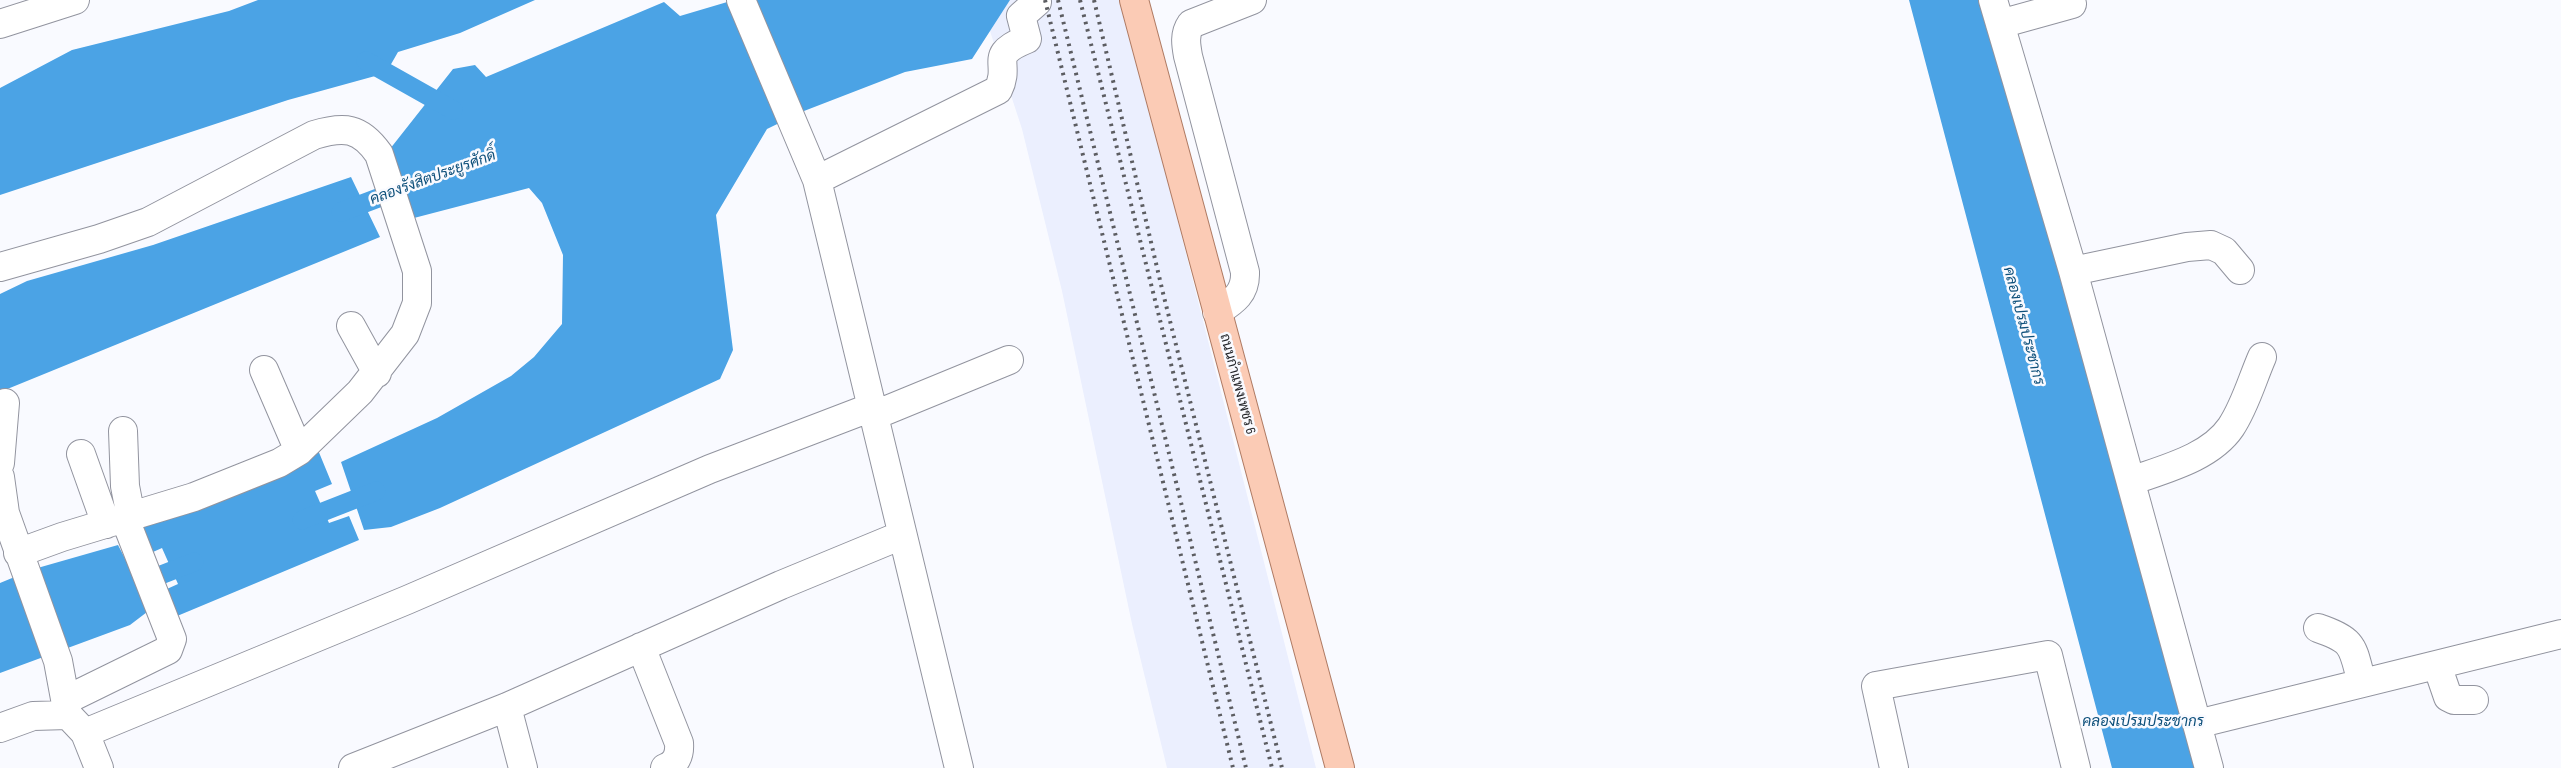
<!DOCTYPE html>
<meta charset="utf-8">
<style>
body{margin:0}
canvas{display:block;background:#f9faff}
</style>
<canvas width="2561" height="768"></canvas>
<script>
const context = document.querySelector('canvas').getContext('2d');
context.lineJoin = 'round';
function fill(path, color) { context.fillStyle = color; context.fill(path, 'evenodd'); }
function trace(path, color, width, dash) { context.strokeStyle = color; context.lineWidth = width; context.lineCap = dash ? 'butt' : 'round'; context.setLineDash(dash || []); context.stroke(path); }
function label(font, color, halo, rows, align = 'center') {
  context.font = font + ' "Sofia Sans Condensed",Sarabun,sans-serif'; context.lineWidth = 5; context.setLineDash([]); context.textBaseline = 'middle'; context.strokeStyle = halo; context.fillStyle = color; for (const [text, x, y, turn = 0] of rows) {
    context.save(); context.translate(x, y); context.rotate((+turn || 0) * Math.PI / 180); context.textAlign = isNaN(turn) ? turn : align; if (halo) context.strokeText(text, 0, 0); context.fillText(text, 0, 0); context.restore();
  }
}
fill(new Path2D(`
 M1010 0H1122L1316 768H1167L1132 624 1062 291 1022 129 990 31Z`), '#ebeffe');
fill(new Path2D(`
 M258 0H535L460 33 398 52 386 73 288 100 0 195V88L72 50 229 11Z
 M734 0H1010L972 59 905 72 804 111 767 129 716 215 733 350 720 379 440 508 391 527 364 530 341 462 437 418 511 376 534 357 562 324 563 255 542 203 529 188 414 218 386 154 453 69 475 65 486 77 664 2 680 16Z
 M1909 0H1982L2198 768H2112Z
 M351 177 380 237 0 392V294L27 281 153 245Z
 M318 450 332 484 315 491 329 523 349 516 359 540 170 619 158 593 178 584 162 548 144 556 132 528Z
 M118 545 151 609 130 625 0 673V583L34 569Z`), '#4ba3e5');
trace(new Path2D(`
 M366 61 453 110
 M341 212 402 189
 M302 520 376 491
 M138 584 194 562`), '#4ba3e5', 19);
const minor = new Path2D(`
 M741 0 817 180 959 768
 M1993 0 2073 271 2209 768
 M0 24 75 0
 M2000 24 2072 4
 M817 180 998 90C1012 62 986 56 1027 39L1021 16 1037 2
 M0 267 99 239 148 222 314 135C344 126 360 127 379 154L417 271V303L405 334 360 392 299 451 279 463 194 497 62 537 18 553
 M2073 271 2187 247 2211 245 2224 251 2240 270
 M1217 312C1234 301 1246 293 1245 272L1188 56C1186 45 1184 34 1191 24L1252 0
 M351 326 377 373
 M264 370 299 451
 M875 415 1009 360
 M123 431 125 486 131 517
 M81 454 106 524
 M0 463 5 403
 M0 477 5 513 58 661 68 715
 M2131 481C2164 469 2210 458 2231 427 2245 406 2252 380 2262 357
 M2318 628C2356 641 2352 647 2362 683
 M641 647 679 743C680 755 676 764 665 768
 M2437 665 2448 697 2454 700H2474
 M66 700 168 650 172 639 125 519
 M507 707 523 768
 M2197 724 2561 634
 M0 728 33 716 68 715 85 733 407 600 710 469 872 407
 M85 733 99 768
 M353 768 507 707 781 585 902 535
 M1894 768 1876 686 2048 655 2076 768`);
const major = new Path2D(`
 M1134 0 1340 768`);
trace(minor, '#92949f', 30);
trace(major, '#af7b64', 30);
trace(minor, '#fff', 28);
trace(major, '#fbcbb5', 28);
trace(new Path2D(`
 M1045 0 1233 768
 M1058 0 1246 768
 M1080 0 1272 768
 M1094 0 1163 293 1282 768`), '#5c5d61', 4, [2.5, 5]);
label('14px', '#25262a', '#f9faff', [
 ["ถนนกำแพงเพชร 6",1237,384,75]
]);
label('italic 15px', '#0e507b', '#f9faff', [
 ["คลองรังสิตประยูรศักดิ์",433,178,-20],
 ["คลองเปรมประชากร",2023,326,75],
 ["คลองเปรมประชากร",2143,722]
]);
</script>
